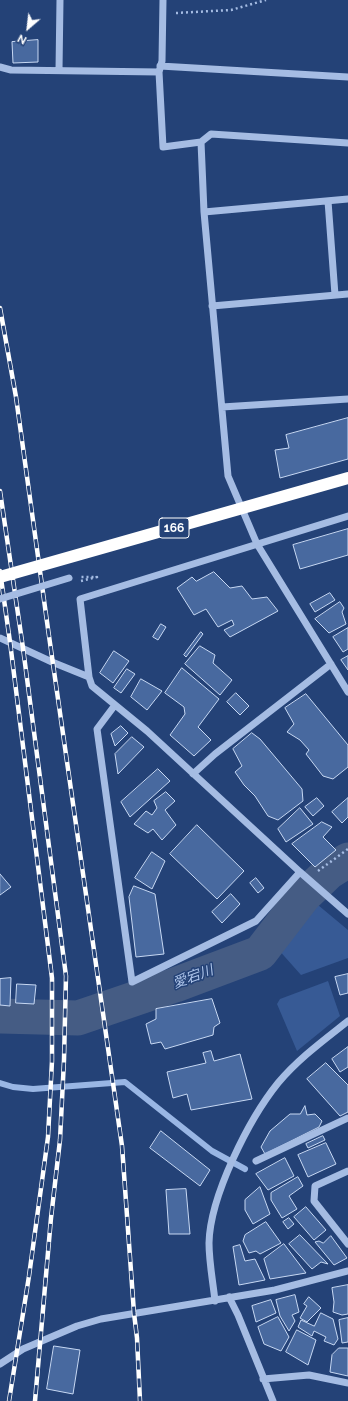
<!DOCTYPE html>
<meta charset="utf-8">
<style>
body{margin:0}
#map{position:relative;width:348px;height:1401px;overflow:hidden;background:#244277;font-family:Raleway,sans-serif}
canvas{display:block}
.north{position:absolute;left:8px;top:8px;width:40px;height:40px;-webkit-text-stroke:3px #244277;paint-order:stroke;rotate:208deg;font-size:11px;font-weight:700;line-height:16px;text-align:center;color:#fff}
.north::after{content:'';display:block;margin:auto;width:14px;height:18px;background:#fff;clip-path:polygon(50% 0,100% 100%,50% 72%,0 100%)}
</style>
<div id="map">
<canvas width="348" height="1401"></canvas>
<div class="north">N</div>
</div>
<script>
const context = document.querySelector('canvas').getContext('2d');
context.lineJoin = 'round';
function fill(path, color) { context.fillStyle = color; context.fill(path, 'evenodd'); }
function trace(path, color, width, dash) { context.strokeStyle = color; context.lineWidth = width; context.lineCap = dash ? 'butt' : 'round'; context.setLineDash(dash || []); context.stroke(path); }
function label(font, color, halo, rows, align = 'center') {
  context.font = font + ' Raleway,"Noto Sans JP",sans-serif'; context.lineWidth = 3; context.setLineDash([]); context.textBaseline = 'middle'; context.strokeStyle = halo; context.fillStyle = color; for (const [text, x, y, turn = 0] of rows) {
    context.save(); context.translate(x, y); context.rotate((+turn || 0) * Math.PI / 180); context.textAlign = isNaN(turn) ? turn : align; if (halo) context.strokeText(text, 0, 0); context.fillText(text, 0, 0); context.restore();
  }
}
fill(new Path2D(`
 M318 905 348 930V958L301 975 277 948Z
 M328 981 340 1016 297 1051 277 1004 280 999Z`), '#375a95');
trace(new Path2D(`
 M0 1083 13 1087 33 1089 125 1082 212 1151 245 1169`), '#99b6e4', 6);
trace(new Path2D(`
 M0 1016 78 1018 175 985 260 953 303 897 329 872 348 860`), '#455c84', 35);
const building = new Path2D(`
 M38 40V62L13 63 12 42Z
 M348 418V459L280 478 275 450 289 448 286 435Z
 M348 529V555L300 569 293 545Z
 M214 572 230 588 242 586 252 599 267 597 278 611 230 637 224 630 234 625 232 620 218 627 206 609 194 615 177 588 192 577 196 581Z
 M330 593 335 600 315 612 310 604Z
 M340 602 344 608 342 612 346 624 329 633 315 619Z
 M161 624 166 627 158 640 153 637Z
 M348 628V649L343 652 333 637Z
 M201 632 203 634 186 657 184 655Z
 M200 646 215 655 213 663 232 680 220 695 185 664Z
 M114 651 129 661 113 683 100 673Z
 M348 656V670L341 660Z
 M182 668 219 699 198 727 211 740 194 756 170 735 185 714 184 707 165 693Z
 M127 669 135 674 121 693 114 688Z
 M141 679 162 691 147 710 131 697Z
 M236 693 249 706 240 715 227 702Z
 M306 694 348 745V767L333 779 323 776 306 754 309 750 300 740 287 732 294 724 285 708Z
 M121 726 128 733 115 746 111 734Z
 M252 733 260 739 302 789 303 801 278 820 268 816 255 796 244 785 235 772 242 766 233 749Z
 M132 737 144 747 118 774 115 754Z
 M158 769 170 781 130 817 121 802Z
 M166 792 175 801 165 810 176 825 162 840 153 829 148 833 134 824 146 811 152 815 157 808 154 801Z
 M317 798 324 806 313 816 305 807Z
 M348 798V817L342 823 332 812Z
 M300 808 313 824 286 842 278 829Z
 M322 822 332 827 323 837 336 850 315 867 292 844Z
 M197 825 244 871 217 899 170 854Z
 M152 852 165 861 152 889 135 878Z
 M0 874 11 887 0 895Z
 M256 878 264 888 258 893 250 883Z
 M134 886 155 894 164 954 136 957 129 897Z
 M231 894 240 904 222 923 212 912Z
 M348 974V993L340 995 335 977Z
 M11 978 10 1006 0 1005V979Z
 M17 984 36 985 34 1004 16 1003Z
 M212 999 220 1023 214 1027 213 1035 165 1049 161 1042 151 1044 146 1024 156 1019V1009Z
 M348 1047V1067L340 1072 332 1059Z
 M211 1051 214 1061 240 1054 252 1099 191 1110 187 1094 173 1098 167 1072 206 1063 203 1053Z
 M326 1063 348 1085V1112L340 1116 307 1079Z
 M305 1106 307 1115 315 1114 322 1121 319 1127 265 1154 261 1147 270 1131 290 1114H300Z
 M161 1131 210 1170 200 1186 150 1148Z
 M323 1136 325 1140 308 1148 306 1144Z
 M326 1143 336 1164 308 1177 298 1155Z
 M285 1158 294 1176 268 1190 256 1174Z
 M298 1177 303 1186 289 1196 297 1209 282 1218 271 1200V1193Z
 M260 1187 270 1214 253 1224 245 1210V1200Z
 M186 1189 190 1234H169L166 1190Z
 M306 1207 326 1230 314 1240 294 1217Z
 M289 1218 294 1224 288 1229 283 1222Z
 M266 1222 281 1243 260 1254 256 1251 249 1253 243 1241 245 1235Z
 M300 1235 328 1264 321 1262 312 1269 289 1244Z
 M331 1236 347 1258 334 1265 315 1242 319 1241 323 1243Z
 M284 1244 306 1273 270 1279 264 1259Z
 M240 1245 245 1261 255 1259 265 1280 239 1285 233 1247Z
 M348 1285V1314L342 1315 333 1312 334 1302 332 1288Z
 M295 1295 299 1312 292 1315 295 1321 289 1331 280 1316 276 1300Z
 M309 1297 321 1308 307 1322 300 1318 307 1306 304 1304Z
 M271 1300 276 1313 256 1322 252 1306Z
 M321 1313 333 1319 338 1339 334 1345 324 1341 326 1337 314 1331 312 1336 298 1327 301 1320 314 1326Z
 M278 1317 289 1337 281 1351 264 1344 258 1327Z
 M348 1318V1342L342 1343 339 1320Z
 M297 1330 316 1340 308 1365 286 1352Z
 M54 1346 80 1350 73 1394 47 1389Z
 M339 1348H348V1376L330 1372 332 1355Z`);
fill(building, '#48699f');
trace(building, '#c7d8f3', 1);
trace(new Path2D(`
 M176 13 231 10 266 0
 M81 581 97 577H81
 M318 871 348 849`), '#a5bce3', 2.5, [2, 3]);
trace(new Path2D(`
 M163 0 162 61 159 72 163 147 201 142 204 212 228 476 257 544 348 692
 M160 66 348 77
 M0 67 11 70 159 72
 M59 70 60 0
 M201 142 211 134 348 143
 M328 201 335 295
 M204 212 348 199
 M212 306 348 294
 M222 407 348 399
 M0 638 52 662 89 677 92 686 147 731 300 872 348 914
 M89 677 80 599 348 516
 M115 705 97 729 132 982 256 921 300 872
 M193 774 215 754 331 664
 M256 1161 348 1118
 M348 1171 315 1186 314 1201 348 1244
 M229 1297 238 1315 273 1401
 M215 1301C213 1282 209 1262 209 1243 210 1196 249 1119 278 1083 298 1059 324 1040 348 1021
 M0 1364 23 1349 77 1326 101 1319 275 1290 348 1271
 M263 1379 309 1375 348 1383`), '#a5bce3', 7);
const rail = new Path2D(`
 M0 308 16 397 48 629 122 1146 134 1313 137 1338 140 1401
 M0 491 23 648 66 976 64 1060 60 1140 51 1218 35 1401
 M0 571 10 642 52 978V1061L48 1137 29 1276 9 1401`);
trace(rail, '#fff', 4.5);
trace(rail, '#244277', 3, [9]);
trace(new Path2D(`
 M0 599 69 578`), '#a5bce3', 7);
trace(new Path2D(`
 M0 577 348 478`), '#fff', 12);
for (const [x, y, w] of [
 [174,528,30]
]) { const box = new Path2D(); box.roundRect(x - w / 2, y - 10, w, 20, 3); context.fillStyle = '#244277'; context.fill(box); trace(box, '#fff', 1); }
label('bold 12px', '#fff', null, [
 ["166",174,528]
]);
label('italic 14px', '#afc6eb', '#244277', [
 ["愛宕川",193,977,-20]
]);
</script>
